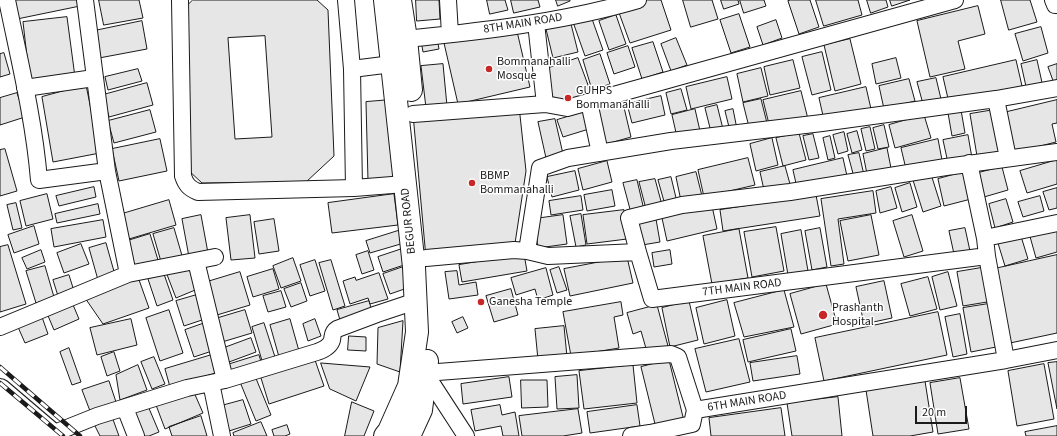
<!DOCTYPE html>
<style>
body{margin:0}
#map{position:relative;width:1057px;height:436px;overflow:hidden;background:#fff;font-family:"Source Sans 3",sans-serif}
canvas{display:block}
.scale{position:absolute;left:915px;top:406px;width:52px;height:18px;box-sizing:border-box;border:2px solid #1a1a1a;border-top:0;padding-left:5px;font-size:12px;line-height:14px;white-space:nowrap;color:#1a1a1a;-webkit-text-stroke:3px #fff;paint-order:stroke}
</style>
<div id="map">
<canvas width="1057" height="436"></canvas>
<div class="scale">20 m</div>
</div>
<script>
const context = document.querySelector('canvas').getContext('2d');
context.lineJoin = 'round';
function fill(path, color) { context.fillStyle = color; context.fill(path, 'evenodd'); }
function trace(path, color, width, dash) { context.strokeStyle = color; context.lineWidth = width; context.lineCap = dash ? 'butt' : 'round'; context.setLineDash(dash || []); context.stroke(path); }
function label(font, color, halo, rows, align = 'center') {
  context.font = font + ' "Source Sans 3",sans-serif'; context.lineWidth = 3; context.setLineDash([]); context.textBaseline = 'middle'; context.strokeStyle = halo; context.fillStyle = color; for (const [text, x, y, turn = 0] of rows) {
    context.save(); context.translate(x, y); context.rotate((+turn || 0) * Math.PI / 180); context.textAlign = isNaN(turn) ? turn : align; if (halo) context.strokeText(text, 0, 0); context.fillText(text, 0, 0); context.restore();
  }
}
const building = new Path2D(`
 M13 0H81L80 6 17 19Z
 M99 0H139L143 18 104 25Z
 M193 0H317L328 10 334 156 306 182 202 183 187 169 186 7ZM265 36 272 137 235 139 228 38Z
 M416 0H439L440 19 417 21Z
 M487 0H505L508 10 490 14Z
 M511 0H538L540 7 514 13Z
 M556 0H570V1L558 6Z
 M648 0H661L671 30 630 43 618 10Z
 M683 0H712L718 19 691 27Z
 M721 0H738L739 4 724 9Z
 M740 0H764L766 6 744 13Z
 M791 0H810L819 27 799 34 788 1Z
 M816 0H858L862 15 824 26Z
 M867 0H886L888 7 871 13Z
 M890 0H910L892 6Z
 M1001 0H1030L1037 22 1009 30Z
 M978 6 985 34 958 41 965 69 930 77 917 21Z
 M739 14 750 47 731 53 720 20Z
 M616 15 626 44 609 50 599 21Z
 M591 16 603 50 585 56 573 22Z
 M67 17 75 77 30 83 23 22Z
 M570 20 578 52 553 58 545 25Z
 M776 20 782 38 763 45 757 27Z
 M142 21 147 49 99 58 94 31Z
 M516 27 530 87 458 104 444 43Z
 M1041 27 1048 53 1023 61 1015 34Z
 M437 38 439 49 423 52 421 40Z
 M676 38 687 65 671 71 661 44Z
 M850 39 861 84 835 91 824 45Z
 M653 42 663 72 642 79 632 48Z
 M628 46 635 67 614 74 607 53Z
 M822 52 831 90 812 95 802 57Z
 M4 53 10 74 0 77V54Z
 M600 54 610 84 592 90 583 60Z
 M578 58 591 93 556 105 543 70Z
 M896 58 901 78 876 84 872 64Z
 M793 60 800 88 770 95 764 67Z
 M1016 60 1022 86 949 103 943 77Z
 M1037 60 1043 87 1027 91 1021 64Z
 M443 64 447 106 426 108 421 66Z
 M1057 64V85L1055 86 1048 67Z
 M761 68 768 96 743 102 737 74Z
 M138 69 142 81 108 90 105 77Z
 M727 77 732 99 691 109 686 87Z
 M936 78 941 99 923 104 917 82Z
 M909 79 915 101 884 109 879 86Z
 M147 83 153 105 109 117 103 95Z
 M86 85 100 153 53 162 42 97Z
 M866 87 871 109 824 120 819 98Z
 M681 89 687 110 671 114 666 93Z
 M801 91 808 119 770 128 763 100Z
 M17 93 25 117 0 125V98Z
 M661 96 665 115 632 123 627 104Z
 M622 99 631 137 603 145 593 107Z
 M761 99 768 127 750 131 743 103Z
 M390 100 393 180 368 181 366 102Z
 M1057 100V123L1052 124 1056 142 1013 153 1003 113Z
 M717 105 723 129 711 132 705 108Z
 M519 106 526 171 514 250 426 258 413 114Z
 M695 109 700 131 677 137 672 115Z
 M733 109 737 129 730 131 725 111Z
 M150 110 156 132 114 143 108 121Z
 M961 110 965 133 952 136 948 113Z
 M994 110 1001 151 977 156 970 114Z
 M584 112 589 129 563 137 557 120Z
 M924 115 931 138 895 148 889 125Z
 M555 119 563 154 546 158 538 122Z
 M884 125 889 147 878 149 873 128Z
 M870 127 875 149 866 151 861 129Z
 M857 131 862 150 852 153 847 134Z
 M844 132 848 151 838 154 833 135Z
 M799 133 806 160 783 166 776 138Z
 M813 134 819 158 809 160 803 136Z
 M968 135 972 158 948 163 943 140Z
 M830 136 835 158 828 160 823 138Z
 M772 138 778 165 756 171 750 144Z
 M160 139 167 171 119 181 112 149Z
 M938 139 942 160 906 169 901 148Z
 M887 148 891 168 867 174 863 154Z
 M5 149 17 191 0 196V150Z
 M859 153 864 175 854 177 848 155Z
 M748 158 755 185 704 197 698 170Z
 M843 158 847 176 797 188 793 170Z
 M1057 160V184L1027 193 1020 171Z
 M607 161 612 182 583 190 578 169Z
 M785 166 790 184 764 190 760 172Z
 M1002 167 1008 190 984 197 978 173Z
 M575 171 579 190 552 197 547 177Z
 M930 171 941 206 923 212 912 177Z
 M696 172 702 196 681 201 676 177Z
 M964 172 971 199 944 206 938 179Z
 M671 177 677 202 665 205 658 180Z
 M655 179 662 205 646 209 639 182Z
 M637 180 644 210 631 213 623 183Z
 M910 183 917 207 902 212 895 188Z
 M94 187 96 197 59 206 56 196Z
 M891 187 897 208 880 213 876 191Z
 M1057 188V208L1049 210 1043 192Z
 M612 190 615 206 587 211 584 195Z
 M873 191 876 213 838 219 844 264 831 266 821 199Z
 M47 194 53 219 26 226 20 201Z
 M394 194 398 225 332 233 328 203Z
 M816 195 820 216 723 231 720 210Z
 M581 196 583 210 551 215 549 201Z
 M1040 196 1044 211 1023 217 1018 202Z
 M1006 199 1013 222 995 228 989 204Z
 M169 200 176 225 129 239 122 214Z
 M16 203 22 228 13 230 7 205Z
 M98 204 100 214 57 223 55 214Z
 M712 206 717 229 667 241 662 218Z
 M624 210 627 239 587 244 583 215Z
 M581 214 586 245 576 247 570 216Z
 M201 215 208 253 189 257 182 219Z
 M250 215 255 258 231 260 226 218Z
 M563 215 567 244 538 248 534 219Z
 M871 215 879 255 848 261 840 221Z
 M912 215 923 251 904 257 893 221Z
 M274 219 279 251 259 254 254 222Z
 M656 219 660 242 642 245 638 223Z
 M103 220 106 237 54 247 51 229Z
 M34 226 39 244 14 253 8 235Z
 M1057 226V252L1036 258 1029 233Z
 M776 227 784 271 752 277 744 232Z
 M174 228 183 259 162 265 153 234Z
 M820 228 827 267 812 270 805 231Z
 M965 228 970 251 954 254 949 231Z
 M739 229 748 278 712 284 703 236Z
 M401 230 404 243 370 253 366 241Z
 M801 230 808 271 788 275 781 234Z
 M1020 233 1028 259 1005 266 997 240Z
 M150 234 158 260 131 268 124 242Z
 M106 243 115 275 98 280 89 248Z
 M81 244 89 264 64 273 57 253Z
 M8 245 26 304 0 312V247Z
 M402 249 407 264 383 272 378 257Z
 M41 250 45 262 27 269 22 258Z
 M670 250 672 264 654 267 652 253Z
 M368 251 374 270 362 274 356 255Z
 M524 254 527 271 462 282 459 265Z
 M1057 255V333L1010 343 994 269Z
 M627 257 633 283 570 296 564 269Z
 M293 258 301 281 281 288 273 266Z
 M315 260 325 291 310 296 300 265Z
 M331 260 345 306 333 310 319 263Z
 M190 263 200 288 176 298 166 272Z
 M45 266 54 297 36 303 26 271Z
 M406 266 413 286 390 294 383 274Z
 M559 267 567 290 557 293 550 270Z
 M987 267 993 301 963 306 957 272Z
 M546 268 553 295 538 300 535 289 516 295 511 278Z
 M273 269 279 289 253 297 247 277Z
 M457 271 459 285 476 282 478 295 449 299 445 272Z
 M240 272 250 305 217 315 207 282Z
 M948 272 957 306 940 310 932 277Z
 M379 273 388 299 370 304 368 298 350 304 343 281 355 277 356 280Z
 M164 274 173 300 157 306 148 279Z
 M69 275 74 291 58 296 53 280Z
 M138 277 149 308 103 324 83 295Z
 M928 277 937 309 910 316 901 284Z
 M884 281 892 318 864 324 856 287Z
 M301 283 307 301 291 307 284 289Z
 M826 284 837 324 801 334 790 294Z
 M511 289 518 315 494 322 486 296Z
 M784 290 794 327 744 337 734 303Z
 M281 291 286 307 268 312 263 296Z
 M200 294 208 318 184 326 176 301Z
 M71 300 79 319 54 330 46 311Z
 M727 300 735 336 704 344 696 308Z
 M369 301 372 311 340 320 337 310Z
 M689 301 698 340 670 347 662 308Z
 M621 302 623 315 614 317 619 348 571 356 563 312Z
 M988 304 996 347 971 352 963 308Z
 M657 305 668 346 647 352 641 331 633 334 627 313Z
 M169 310 183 353 160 361 146 318Z
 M245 310 252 333 222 342 215 319Z
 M938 312 947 355 824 381 815 338Z
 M960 314 967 354 953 357 945 317Z
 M42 317 48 334 25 343 18 327Z
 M463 317 468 328 457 333 452 322Z
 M131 319 137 345 97 355 90 328Z
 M290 319 299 351 279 357 270 325Z
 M315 319 321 336 308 341 303 324Z
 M403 321 400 372 377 364 378 328Z
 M205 323 215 350 194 357 185 330Z
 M264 323 276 360 263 364 252 327Z
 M564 326 567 357 538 360 535 329Z
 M791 329 796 351 748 362 743 340Z
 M349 336 366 337V351L348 350Z
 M251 338 256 352 229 362 224 348Z
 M739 339 750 382 706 392 695 349Z
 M69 348 81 382 72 385 60 352Z
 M114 352 120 371 107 376 101 357Z
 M215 354 219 372 170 387 165 369Z
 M259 355 262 365 230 375 227 365Z
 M797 356 800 374 753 381 750 363Z
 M154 357 165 384 152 389 141 362Z
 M315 360 324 386 269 404 261 378Z
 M669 360 684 421 656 428 641 367Z
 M1057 362V409L1048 363Z
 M321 363 370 367 356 401 330 389Z
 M1044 364 1054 419 1017 426 1008 371Z
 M138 365 147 390 120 400 116 375Z
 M633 365 637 403 584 409 579 371Z
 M577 375 579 408 557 409 555 377Z
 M255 376 271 415 256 421 240 382Z
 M509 377 512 397 463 404 461 384Z
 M960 378 969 429 938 434 930 383Z
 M521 380H547L548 407 522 408Z
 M109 381 116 402 90 411 82 390Z
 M925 381 933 432 910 436H873L866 390Z
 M193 390 203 413 165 429 156 405Z
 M838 397 842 436H792L787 403Z
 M243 400 251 424 229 431 221 406Z
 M352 402 374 411 364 436H345Z
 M500 405 502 415 515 412 519 436H503L501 426 475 431 471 410Z
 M637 405 640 426 590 433 587 412Z
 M148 406 159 432 149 436H143L133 412Z
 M781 408 785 436H711L709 418Z
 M578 409 582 433 563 436H522L519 416Z
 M111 414 119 436H100L93 422Z
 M201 416 207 436H172L169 427Z
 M261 422 267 436H234L233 433Z
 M287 425 290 434 285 436H274L272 430Z
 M1057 426V436H1026L1025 432Z`);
fill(building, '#e6e6e6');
trace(building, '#1a1a1a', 1);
const street = new Path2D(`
 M7 0C19 59 34 119 39 180L107 171
 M85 0 107 171 128 274
 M180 0 183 176C186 185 189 188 198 192L354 188 405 184
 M346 0 352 69
 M448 0 450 34
 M1053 0 1055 5H1057
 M536 23 545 104
 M406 39C484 31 563 22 638 0
 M25 88 94 78
 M589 102 600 153
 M413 114 545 104 567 108 955 0
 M1008 158 996 99 1057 88
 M969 163 985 238 987 256
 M354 188 352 69 392 64
 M985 238 1057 223
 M527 251 540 168 568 158 671 141 822 123 996 99
 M638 252 629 218 682 205 790 192 946 167 1057 152
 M426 258 514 250 527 251 548 256 638 252 652 299 987 256 1006 360
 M196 261 225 380
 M0 327 128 274 215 257
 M211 383 222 436
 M125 408 136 436
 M52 434 97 416 187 388 225 380 317 352C323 350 330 347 332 340 333 335 332 332 337 329L377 314 416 301
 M466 436 425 373 671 354 678 357 695 410 1006 360 1057 350
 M631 436 650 433 692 424 695 410`);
const secondary = new Path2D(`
 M385 0 392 64 414 267 417 332 409 386 389 431 385 436
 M400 0 406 39 411 90
 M0 390 54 436
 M409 436 421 410 427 361`);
const highway = new Path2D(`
 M0 411 30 436
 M0 432 5 436`);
trace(street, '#1a1a1a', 18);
trace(secondary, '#1a1a1a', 24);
trace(highway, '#1a1a1a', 24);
trace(street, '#fff', 16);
trace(secondary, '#fff', 22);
trace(highway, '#fff', 22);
const rail = new Path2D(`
 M0 367 80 436
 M0 383 63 436`);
trace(rail, '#1a1a1a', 4.5);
trace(rail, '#fff', 3, [9]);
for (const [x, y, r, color] of [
 [489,69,4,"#c62828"],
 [568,98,4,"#c62828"],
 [472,183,4,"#c62828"],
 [481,302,4,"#c62828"],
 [823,315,5,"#c62828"]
]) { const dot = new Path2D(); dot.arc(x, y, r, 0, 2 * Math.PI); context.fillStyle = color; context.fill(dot); trace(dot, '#fff', 1.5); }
label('12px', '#1a1a1a', '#fff', [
 ["8TH MAIN ROAD",523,24,-9],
 ["BEGUR ROAD",409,221,-96],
 ["7TH MAIN ROAD",742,288,-7],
 ["6TH MAIN ROAD",747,402,-9]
]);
label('12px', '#1a1a1a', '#fff', [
 ["Bommanahalli",497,62],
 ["Mosque",497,76],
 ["GUHPS",576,91],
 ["Bommanahalli",576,105],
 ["BBMP",480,176],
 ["Bommanahalli",480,190],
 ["Ganesha Temple",489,302],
 ["Prashanth",832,308],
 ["Hospital",832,322]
], 'left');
</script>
